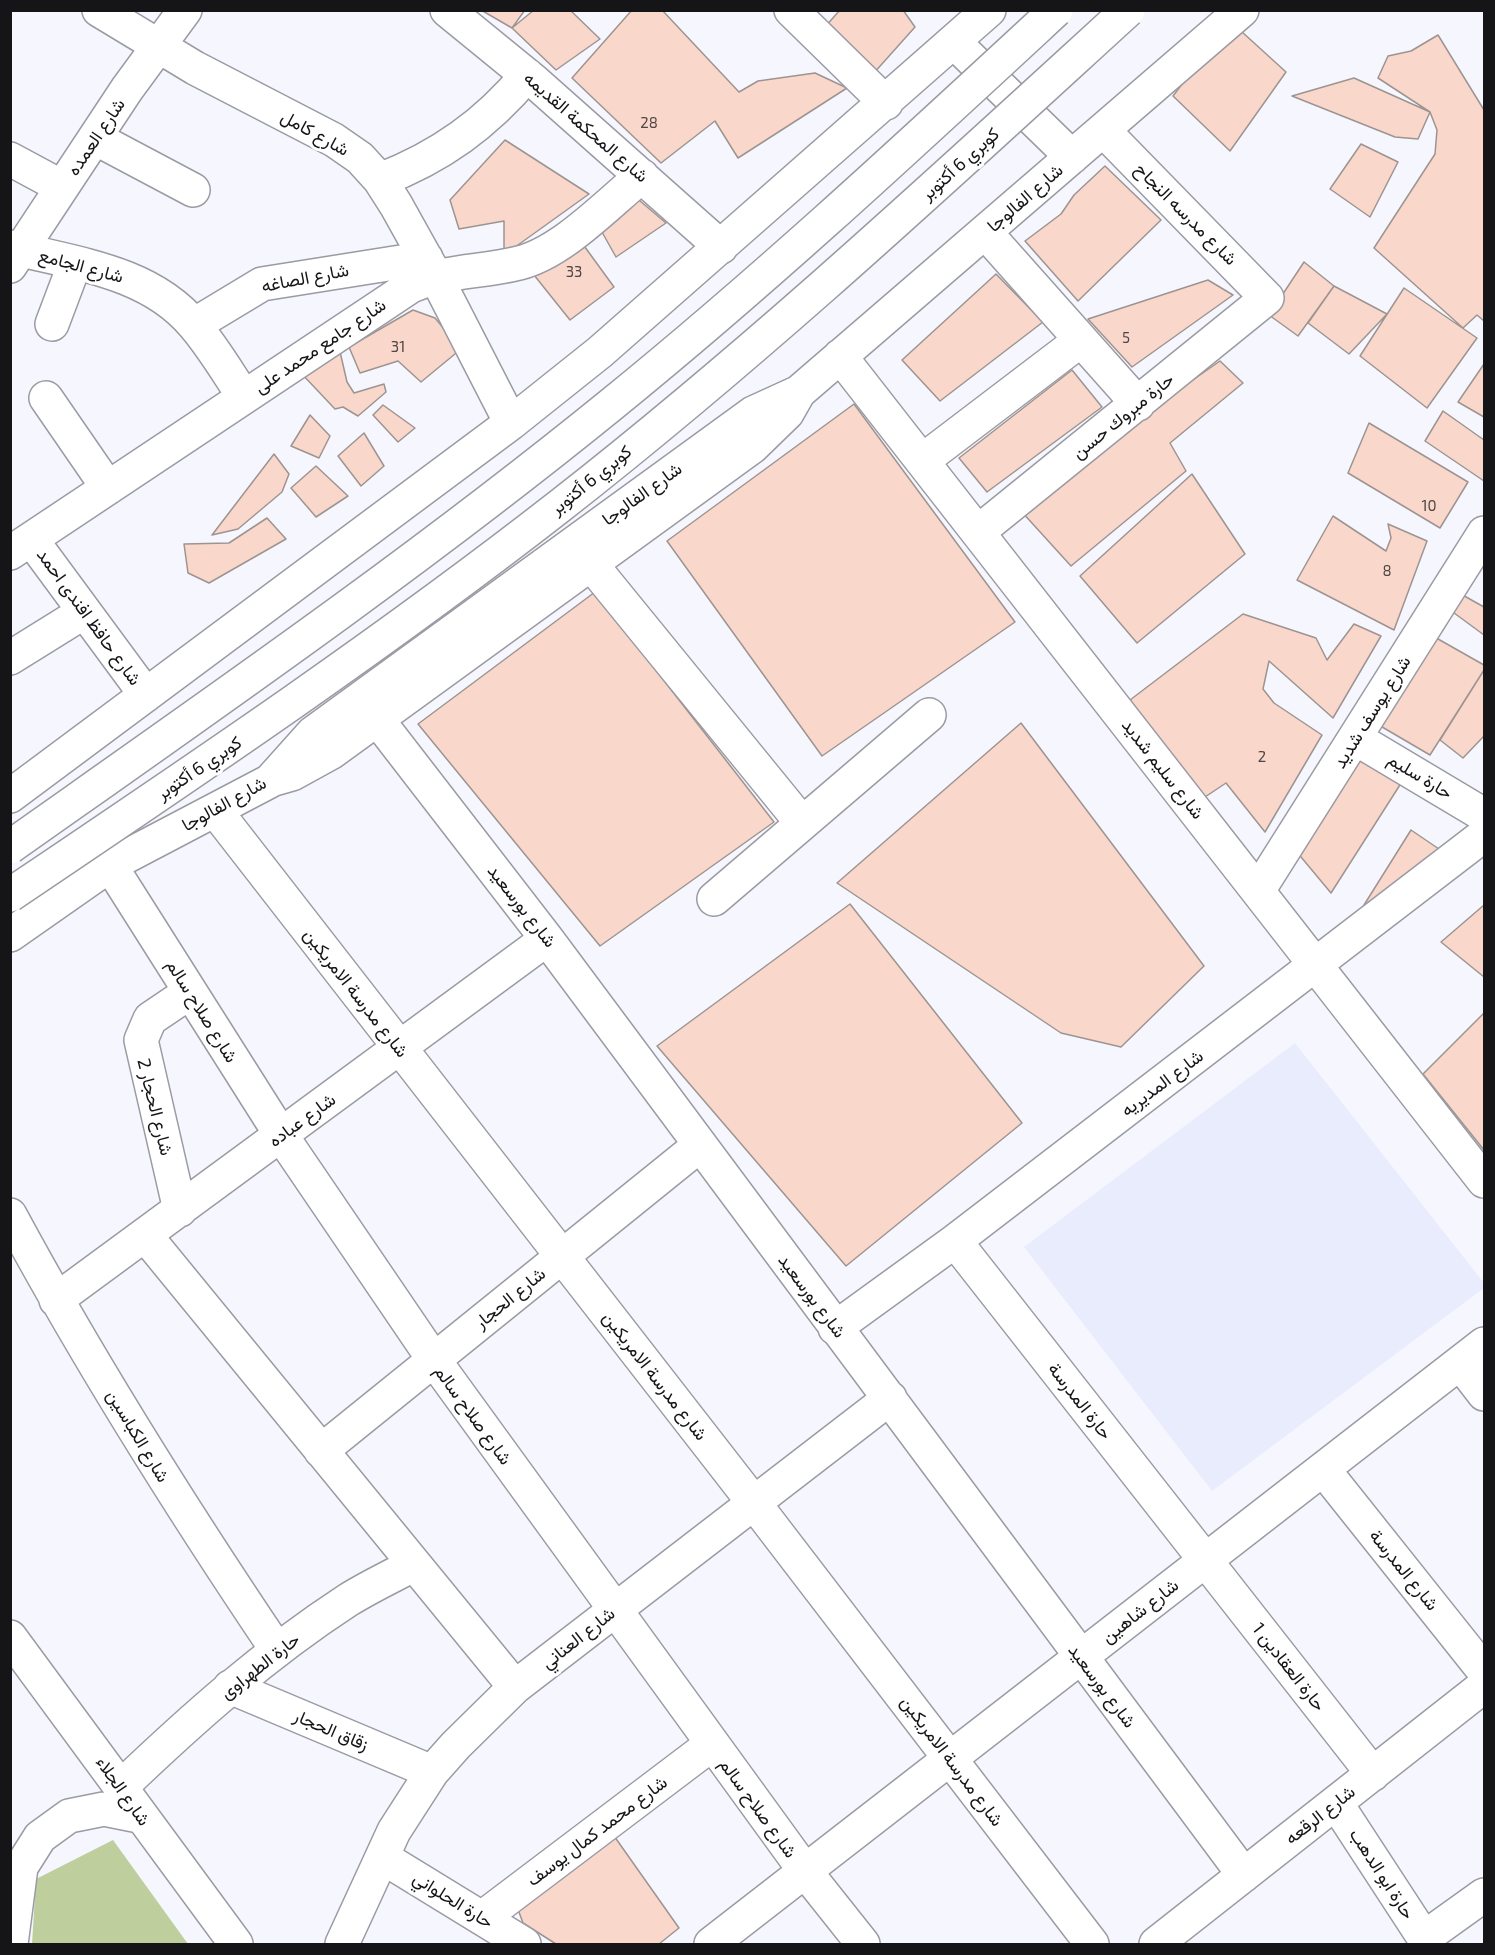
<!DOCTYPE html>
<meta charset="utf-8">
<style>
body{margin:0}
#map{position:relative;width:1495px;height:1955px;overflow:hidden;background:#f6f7fe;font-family:"Exo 2",sans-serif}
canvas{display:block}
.frame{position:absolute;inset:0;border:12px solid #151518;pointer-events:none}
</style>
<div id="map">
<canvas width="1495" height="1955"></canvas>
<div class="frame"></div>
</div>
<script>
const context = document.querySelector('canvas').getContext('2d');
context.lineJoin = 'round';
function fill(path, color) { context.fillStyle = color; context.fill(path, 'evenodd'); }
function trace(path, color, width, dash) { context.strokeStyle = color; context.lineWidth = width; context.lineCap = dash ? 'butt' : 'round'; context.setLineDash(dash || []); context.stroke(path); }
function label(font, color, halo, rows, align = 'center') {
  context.font = font + ' "Exo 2",Vazirmatn,sans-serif'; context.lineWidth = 6; context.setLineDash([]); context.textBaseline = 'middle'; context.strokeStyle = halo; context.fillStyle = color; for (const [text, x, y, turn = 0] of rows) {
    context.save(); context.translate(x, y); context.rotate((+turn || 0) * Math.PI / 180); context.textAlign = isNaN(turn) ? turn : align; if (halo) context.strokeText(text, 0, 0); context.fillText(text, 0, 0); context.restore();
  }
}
fill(new Path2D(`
 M1295 1043 1484 1283V1288L1212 1491 1024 1247Z`), '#e9ecfc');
fill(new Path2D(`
 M113 1840 188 1944H32L36 1879Z`), '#bfce9d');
const building = new Path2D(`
 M481 10H525L512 28Z
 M534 10H570L600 39 556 70 512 28Z
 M632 10H662L739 92 758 81 815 73 847 88 738 158 715 121 661 163 572 78Z
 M840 10H903L915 27 873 74 824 28Z
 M1230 21 1286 72 1230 151 1173 96Z
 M1438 35 1484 110V321L1477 315 1463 328 1374 248 1435 154 1437 130 1430 112 1378 78 1388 56 1411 51Z
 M1354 78 1430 112 1418 139 1395 137 1292 96Z
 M505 140 589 194 504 255V221L459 229 450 200Z
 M1361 144 1398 162 1370 217 1330 189Z
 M1105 166 1161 220 1078 301 1025 241 1061 214 1074 195Z
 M633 195 666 223 616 257 598 225Z
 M582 243 614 287 570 320 534 275Z
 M1304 262 1334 286 1298 336 1269 315Z
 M996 274 1043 322 940 401 902 360Z
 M1208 280 1233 295 1132 367 1088 319Z
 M1334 286 1387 314 1349 354 1308 323Z
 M1404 288 1477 338 1427 408 1360 356Z
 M413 310 435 318 461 349 421 382 398 361 360 373 349 347Z
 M338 343 347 382 354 393 384 384 386 392 358 416 343 407 335 409 300 372Z
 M1220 361 1243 383 1170 443 1186 471 1071 566 1021 511 1101 444Z
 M1484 364V417L1458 402Z
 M1072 370 1102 407 987 492 959 458Z
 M854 404 1015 622 822 756 667 541Z
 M383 405 415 428 398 442 373 415Z
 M1443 411 1484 440V481L1425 441Z
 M310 415 330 436 319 458 291 446Z
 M1369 423 1468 482 1440 528 1348 473Z
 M364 433 384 466 361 486 338 456Z
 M274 454 289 474 282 492 238 529 212 535Z
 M316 466 348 496 316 517 291 488Z
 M1192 474 1245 554 1137 643 1080 576Z
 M1333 516 1386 551 1391 538 1388 524 1427 541 1394 630 1297 580Z
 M267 518 286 539 209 583 188 573 184 544 229 543Z
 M595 592 774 822 600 946 418 724Z
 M1459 593 1484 607V635L1450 610Z
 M1243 614 1316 638 1327 660 1354 624 1381 636 1333 718 1269 661 1263 689 1274 703 1322 735 1265 832 1226 783 1202 799 1130 700Z
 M1431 635 1484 665V670L1430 755 1377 724Z
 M1484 670V736L1463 758 1440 740Z
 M1021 723 1204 966 1121 1047 1061 1033 837 883Z
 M1359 750 1405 777 1331 893 1296 851Z
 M1411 830 1439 849 1386 900 1364 905Z
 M850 904 1022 1123 846 1266 657 1046Z
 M1484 905V977L1441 942Z
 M1484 1013V1150L1423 1074Z
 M612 1833 679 1928 659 1944H556L523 1923 516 1904Z`);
fill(building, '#fad7cb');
trace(building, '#9d9491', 1.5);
const minor = new Path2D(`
 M99 10 195 68 334 140 360 158 380 180 396 205 435 275 511 423
 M447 10 534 81 721 247
 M791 10 886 103
 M954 42 1072 157
 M95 138 193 190
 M10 159 62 187
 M380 180C440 157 486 124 527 75
 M985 232 1138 404
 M10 247C75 264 149 271 194 325 213 347 228 373 244 397
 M10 266 127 89 185 10
 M52 324 75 263
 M194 325 262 284 426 258
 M840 356 1484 1181
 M46 398 108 488
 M922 461 1081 340
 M978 532 1267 298 1103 130
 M31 539 146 695
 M10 553 411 286C450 269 480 273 519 263 563 252 607 204 642 176
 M591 564 802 823
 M10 658 84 612
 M377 719 547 939 1244 1875
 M1355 738 1484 815
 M271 780 292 774 332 752 752 447 787 413 799 392
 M10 796 511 423 600 352 989 10
 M215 810 754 1503 1092 1944
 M110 865 281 1135 434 1360 805 1871 863 1944
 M1258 891 1484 533
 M714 899 929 715
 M10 935 110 865 270 781 313 733 753 413 799 392 1242 10
 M180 1210 141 1040 150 1019 190 992
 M10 1215C91 1365 182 1509 277 1650
 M145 1235 515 1687
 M955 1241 1373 1774
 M56 1300 547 939
 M835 1328 955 1241 1484 835
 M1460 1363 1484 1394
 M321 1451 700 1145
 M1323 1469 1484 1671
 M230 1687 432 1772
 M121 1787C192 1719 265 1654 348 1600 369 1587 392 1576 413 1565
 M1336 1803 1428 1944
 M382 1857 524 1944
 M482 1918 712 1744
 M1424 1938 1484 1895
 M342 1944 394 1831 432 1772 456 1745 515 1687 890 1398
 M711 1944 1484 1344
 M1156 1944 1484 1686`);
const highway = new Path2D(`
 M10 1637 236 1944
 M11 1944 21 1867 40 1837 69 1816 104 1809 139 1816`);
trace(minor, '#9a9ba3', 36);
trace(highway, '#9a9ba3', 36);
trace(minor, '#fff', 33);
trace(highway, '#fff', 33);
const highwayBridge = new Path2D(`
 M10 847C214 703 419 561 612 404 766 279 910 145 1056 10
 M10 895C197 769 383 644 561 505 758 351 943 179 1128 10`);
trace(highwayBridge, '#9a9ba3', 36, []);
trace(highwayBridge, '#fff', 33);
label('15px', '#4e4645', null, [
 ["28",649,123],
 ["33",574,272],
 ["5",1126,338],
 ["31",398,347],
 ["10",1429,506],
 ["8",1387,571],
 ["2",1262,757]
]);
label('18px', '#151518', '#fff', [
 ["شارع المحكمة القديمه",586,127,41],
 ["شارع كامل",315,133,29],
 ["شارع العمده",96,137,-56],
 ["كوبري 6 أكتوبر",960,164,-42],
 ["شارع الفالوجا",1025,198,-41],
 ["شارع مدرسه النجاح",1186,214,45],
 ["شارع الجامع",81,266,15],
 ["شارع الصاغه",305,278,-11],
 ["شارع جامع محمد على",320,346,-34],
 ["حارة مبروك حسن",1123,416,-39],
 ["كوبري 6 أكتوبر",591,480,-39],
 ["شارع الفالوجا",642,494,-36],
 ["شارع حافظ افندى احمد",89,617,54],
 ["شارع يوسف شديد",1372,712,-58],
 ["كوبري 6 أكتوبر",199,768,-34],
 ["شارع سليم شديد",1163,769,52],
 ["حارة سليم",1420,776,31],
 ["شارع الفالوجا",224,804,-29],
 ["شارع بورسعيد",522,906,52],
 ["شارع مدرسة الامريكين",356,993,52],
 ["شارع صلاح سالم",202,1011,58],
 ["شارع المديريه",1162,1083,-37],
 ["شارع الحجار 2",155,1107,76],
 ["شارع عباده",302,1120,-36],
 ["شارع بورسعيد",812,1296,53],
 ["شارع الحجار",510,1298,-39],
 ["شارع مدرسة الامريكين",655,1376,52],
 ["حارة المدرسة",1080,1401,52],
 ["شارع صلاح سالم",473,1415,54],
 ["شارع الكباسين",138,1436,59],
 ["شارع المدرسة",1404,1570,51],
 ["شارع شاهين",1140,1611,-38],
 ["شارع العناني",578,1638,-38],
 ["حارة الطهراوى",260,1666,-38],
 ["حارة العقادين 1",1289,1667,52],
 ["شارع بورسعيد",1102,1686,53],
 ["زقاق الحجار",331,1730,23],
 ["شارع مدرسة الامريكين",952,1761,53],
 ["شارع الجلاء",123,1791,55],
 ["شارع صلاح سالم",758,1808,54],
 ["شارع الرقعه",1320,1815,-38],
 ["شارع محمد كمال يوسف",597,1831,-37],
 ["حارة ابو الدهب",1382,1874,57],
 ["حارة الحلواني",453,1900,32]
]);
</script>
